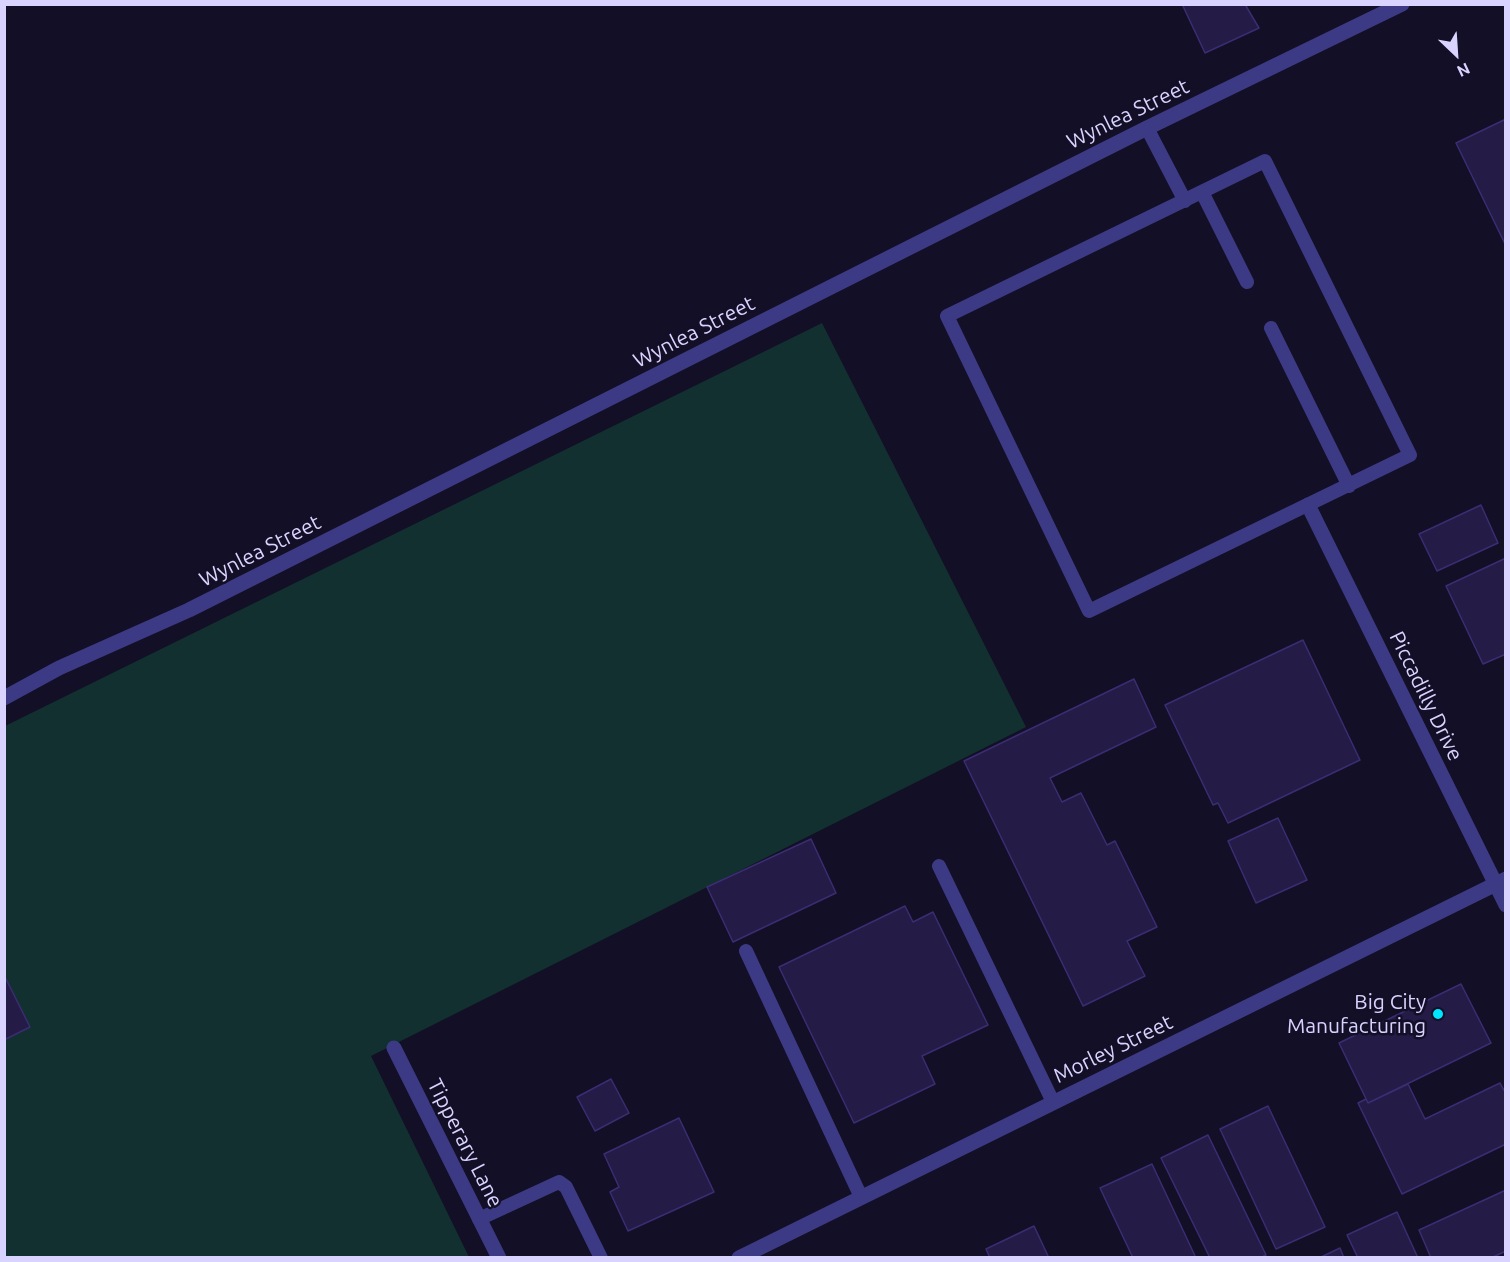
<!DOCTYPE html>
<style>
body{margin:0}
#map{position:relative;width:1510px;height:1262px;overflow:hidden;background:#130f26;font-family:Ubuntu,sans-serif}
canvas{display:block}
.frame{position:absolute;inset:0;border:6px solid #d9d4ff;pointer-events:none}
.north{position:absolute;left:1426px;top:24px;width:60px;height:60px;-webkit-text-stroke:4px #130f26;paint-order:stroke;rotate:155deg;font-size:16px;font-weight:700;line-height:24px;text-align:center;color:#d9d4ff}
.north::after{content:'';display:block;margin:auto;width:21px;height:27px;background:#d9d4ff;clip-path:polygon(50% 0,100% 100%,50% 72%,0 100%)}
</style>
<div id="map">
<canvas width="1510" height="1262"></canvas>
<div class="frame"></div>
<div class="north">N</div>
</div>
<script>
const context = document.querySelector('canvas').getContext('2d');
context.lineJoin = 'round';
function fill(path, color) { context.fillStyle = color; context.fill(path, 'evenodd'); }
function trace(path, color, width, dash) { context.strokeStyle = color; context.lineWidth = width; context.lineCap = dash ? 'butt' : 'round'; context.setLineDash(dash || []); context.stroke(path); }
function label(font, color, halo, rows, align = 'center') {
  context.font = font + ' Ubuntu,sans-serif'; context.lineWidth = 5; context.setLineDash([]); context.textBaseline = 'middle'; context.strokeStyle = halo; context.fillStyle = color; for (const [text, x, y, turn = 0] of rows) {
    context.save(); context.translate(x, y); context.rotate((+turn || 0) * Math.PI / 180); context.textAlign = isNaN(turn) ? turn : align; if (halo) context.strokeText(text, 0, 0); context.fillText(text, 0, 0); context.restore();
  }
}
fill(new Path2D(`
 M822 323 1026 727 371 1056 469 1257 5 1258V726Z`), '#12302f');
const building = new Path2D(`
 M1182 4H1250L1246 6 1259 28 1205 53Z
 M1506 119V246L1456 143Z
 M1481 505 1498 543 1437 571 1419 534Z
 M1506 558V654L1483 664 1446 586Z
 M1303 640 1360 760 1228 823 1218 803 1213 805 1165 705Z
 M1134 679 1156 727 1050 778 1062 802 1081 793 1107 845 1115 841 1157 927 1127 941 1145 976 1083 1006 964 761Z
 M1278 818 1307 880 1256 903 1228 841Z
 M811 839 836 893 733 942 707 887Z
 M905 906 913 922 933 912 988 1025 922 1056 935 1084 854 1123 779 967Z
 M4 975 30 1027 4 1040Z
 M1461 984 1491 1043 1368 1103 1339 1043Z
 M611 1079 629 1113 595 1131 577 1097Z
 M1500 1083 1506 1094V1144L1402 1194 1358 1103 1366 1099 1368 1103 1408 1084 1425 1119Z
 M1268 1106 1325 1227 1276 1249 1220 1129Z
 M679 1118 714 1192 628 1231 610 1192 619 1187 604 1154Z
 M1208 1135 1266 1255 1260 1258H1210L1161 1158Z
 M1152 1164 1196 1258H1133L1100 1188Z
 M1506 1190V1251L1491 1258H1431L1419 1230Z
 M1397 1212 1418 1258H1358L1347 1235Z
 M1034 1226 1049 1258H990L986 1249Z
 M1340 1248 1344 1258H1319Z`);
fill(building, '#241b47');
trace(building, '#3b2d73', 1.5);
trace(new Path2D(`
 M1147 128 1185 201
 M1265 161 1410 455 1089 611 947 316Z
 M1202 192 1247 282
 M1271 328 1349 486
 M939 866 1053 1102
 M746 951 861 1197
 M479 1219 559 1182 566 1187 601 1258`), '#3d3a85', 14);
trace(new Path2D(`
 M1308 505 1506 905
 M4 698 59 668 189 610 1147 128 1402 4
 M394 1048 499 1258
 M739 1258 1506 879`), '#3d3a85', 15);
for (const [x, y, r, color] of [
 [1438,1014,6,"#00e5ff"]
]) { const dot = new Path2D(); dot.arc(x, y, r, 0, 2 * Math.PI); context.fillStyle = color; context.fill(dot); trace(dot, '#130f26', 2); }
label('21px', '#d9d4ff', '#130f26', [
 ["Wynlea Street",1128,114,-26],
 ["Wynlea Street",694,332,-27],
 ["Wynlea Street",260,551,-27],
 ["Piccadilly Drive",1426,696,64],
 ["Morley Street",1113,1049,-26],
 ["Tipperary Lane",465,1143,63]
]);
label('21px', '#d9d4ff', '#130f26', [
 ["Big City",1426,1002],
 ["Manufacturing",1426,1026]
], 'right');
</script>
